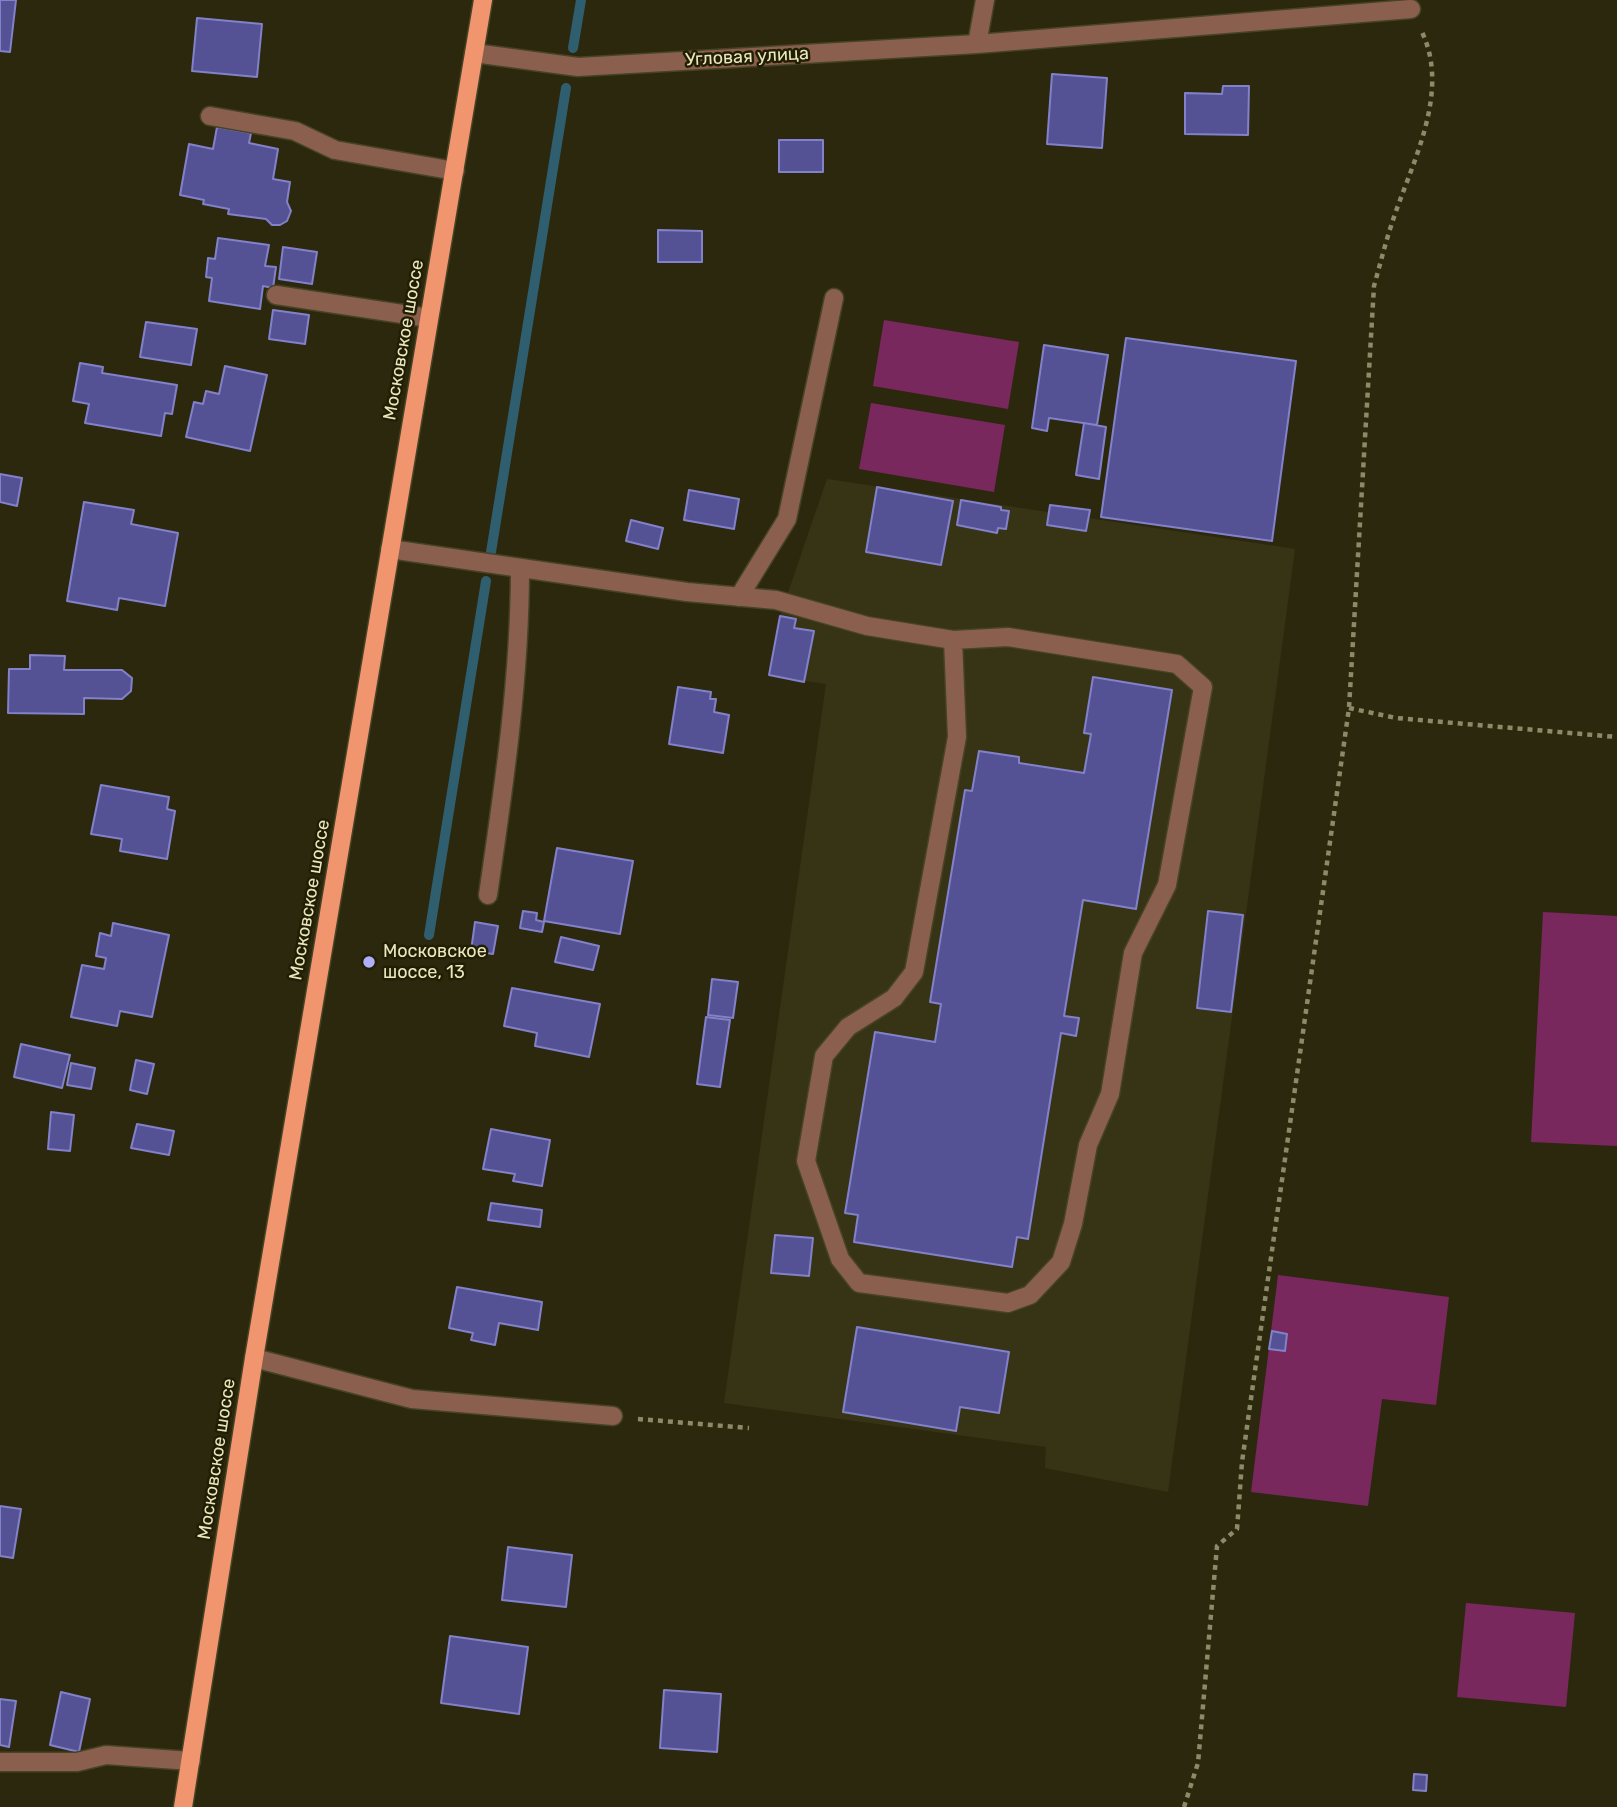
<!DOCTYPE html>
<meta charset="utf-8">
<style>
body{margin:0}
canvas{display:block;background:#2b280d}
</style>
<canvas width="1617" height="1807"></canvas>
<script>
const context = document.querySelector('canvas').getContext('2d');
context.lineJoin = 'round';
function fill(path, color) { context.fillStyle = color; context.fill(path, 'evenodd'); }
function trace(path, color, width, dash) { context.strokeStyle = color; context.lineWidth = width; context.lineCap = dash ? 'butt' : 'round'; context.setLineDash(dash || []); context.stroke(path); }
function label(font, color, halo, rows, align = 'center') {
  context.font = font + ' Rubik,sans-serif'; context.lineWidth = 5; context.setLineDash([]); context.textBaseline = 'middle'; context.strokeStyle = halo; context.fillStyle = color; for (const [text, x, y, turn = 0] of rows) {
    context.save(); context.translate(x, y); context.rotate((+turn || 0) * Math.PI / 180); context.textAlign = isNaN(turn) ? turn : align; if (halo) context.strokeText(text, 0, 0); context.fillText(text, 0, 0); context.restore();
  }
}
fill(new Path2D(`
 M827 479 1295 549 1168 1492 1045 1468 1046 1447 724 1403 826 684 769 675 780 616Z`), '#373416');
fill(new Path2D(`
 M884 320 1019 342 1008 409 873 386Z
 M871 403 1005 425 994 492 859 469Z
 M1543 912 1617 916V1146L1531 1142Z
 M1278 1275 1449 1297 1436 1405 1382 1399 1368 1506 1251 1492Z
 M1466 1603 1575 1613 1566 1707 1457 1697Z`), '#78285d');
trace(new Path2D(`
 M573 48 581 0
 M491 552 566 88
 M429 935 486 581`), '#2f5e6f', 10);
const building = new Path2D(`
 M0 0H16L10 52 0 51Z
 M197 18 262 24 257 77 192 71Z
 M1052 74 1107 78 1102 148 1047 144Z
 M1223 86H1249L1248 135 1185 134V93L1222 94Z
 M217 127 251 133 249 143 278 149 273 179 290 182 287 202 291 211 287 221 280 225H272L266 219 228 214 229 209 203 204 204 200 180 195 189 144 213 149Z
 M779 140H823V172H779Z
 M658 230 702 231V262H658Z
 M218 238 269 245 265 266 276 267 273 288 263 286 260 309 209 301 212 278 206 277 208 258 215 259Z
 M283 247 317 252 312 284 279 279Z
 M273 310 309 315 305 344 269 339Z
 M146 322 197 329 191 365 140 357Z
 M1126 338 1296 361 1272 541 1101 517Z
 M1044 345 1108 355 1097 425 1049 418 1047 431 1032 428Z
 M80 363 103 367 102 373 177 385 172 414 165 413 161 436 85 423 89 404 73 401Z
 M225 366 267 375 250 451 186 437 194 402 203 404 206 391 219 394Z
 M1084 423 1106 427 1099 479 1076 475Z
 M0 474 22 478 17 506 0 502Z
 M877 487 953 501 941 565 866 552Z
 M689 490 739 499 734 529 684 520Z
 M961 500 1001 507V510L1009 511 1006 529 998 528 997 533 957 525Z
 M84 502 134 510 131 524 178 533 165 606 119 598 117 610 67 601Z
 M1050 505 1090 510 1086 531 1047 525Z
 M631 520 663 528 658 549 626 541Z
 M780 616 796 619 794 628 814 631 804 682 769 675Z
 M30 655 65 656 64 670H122L132 678 131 691 122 699 84 698V714L8 713 9 669H30Z
 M1093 677 1172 690 1136 909 1083 900 1064 1016 1079 1018 1076 1036 1061 1033 1028 1239 1017 1237 1012 1267 854 1242 858 1215 845 1213 875 1032 935 1042 941 1004 930 1002 965 790 972 791 979 751 1019 757V763L1084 773 1091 734 1084 733Z
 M678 687 711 692 710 699H716L714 712 729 715 723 753 669 744Z
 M101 785 169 797 167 809 175 811 167 859 120 851 122 839 91 834Z
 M557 848 633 861 620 934 544 921Z
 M523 911 537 913 536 920 544 922 542 932 520 928Z
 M1208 911 1243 915 1231 1012 1197 1008Z
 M475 922 498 926 493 954 471 951Z
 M113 923 169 935 152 1017 120 1011 117 1026 71 1017 82 965 104 969 106 958 96 956 100 933 111 936Z
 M561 937 599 946 593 970 555 962Z
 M712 979 738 982 733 1018 708 1015Z
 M512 988 600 1004 589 1057 535 1046 537 1033 504 1026Z
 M706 1017 730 1020 720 1087 697 1084Z
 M21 1044 70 1055 62 1088 14 1077Z
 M136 1060 154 1064 147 1094 130 1090Z
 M71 1063 95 1068 91 1089 67 1085Z
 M51 1112 74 1115 70 1151 48 1149Z
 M137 1124 174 1131 169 1155 131 1148Z
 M491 1129 550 1140 542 1186 513 1181 515 1174 483 1169Z
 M491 1203 542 1210 540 1227 488 1220Z
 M775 1235 813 1238 809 1276 771 1273Z
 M457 1287 542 1302 538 1330 499 1323 495 1345 471 1340 473 1333 449 1328Z
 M857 1327 1009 1352 999 1413 960 1407 956 1431 843 1412Z
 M1272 1331 1287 1334 1285 1351 1269 1349Z
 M0 1506 21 1509 13 1558 0 1556Z
 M508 1547 572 1555 566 1607 502 1600Z
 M450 1636 528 1647 519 1714 441 1703Z
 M664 1690 721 1694 717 1752 660 1748Z
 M61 1692 90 1699 79 1752 50 1745Z
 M0 1699 16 1701 9 1747 0 1745Z
 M1414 1774 1427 1775 1426 1791 1413 1790Z`);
fill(building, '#545194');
trace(building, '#8281c9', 2);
const minor = new Path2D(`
 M977 44 1411 9
 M474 53 578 67 977 44 985 0
 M210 116 295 131 335 150 455 171
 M276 295 429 318
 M390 549 687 592 776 600 867 626 953 640 1008 637 1177 664 1203 687 1167 885 1133 953 1110 1094 1088 1145 1073 1224 1061 1262 1030 1295 1008 1303 859 1283 840 1259 806 1161 824 1056 848 1027 894 998 914 972 957 737 953 640
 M739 597 787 519 834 298
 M488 895C504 786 520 677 520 568
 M254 1358 412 1399 613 1416
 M0 1762H77L106 1755 191 1761`);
const major = new Path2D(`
 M183 1807 254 1358 483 0`);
trace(minor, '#464326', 21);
trace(major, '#464326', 21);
trace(new Path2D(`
 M1349 708 1396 718 1617 737
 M638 1419 749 1428
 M1184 1807 1198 1763 1217 1546 1237 1529 1242 1462 1349 708 1374 286C1380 265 1385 244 1392 223 1411 164 1452 92 1421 30`), '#8d8a68', 4.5, [5, 5]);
trace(minor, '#8b5f4d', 18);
trace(major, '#f0956e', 18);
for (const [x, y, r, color] of [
 [369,962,7,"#aeaefb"]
]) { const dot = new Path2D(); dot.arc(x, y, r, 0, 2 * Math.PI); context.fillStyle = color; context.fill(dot); trace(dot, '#211e04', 2.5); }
label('18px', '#eae7be', '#211e04', [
 ["Угловая улица",747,57,-3],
 ["Московское шоссе",404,340,-80],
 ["Московское шоссе",310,900,-80],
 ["Московское шоссе",217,1459,-81]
]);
label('18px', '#eae7be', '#211e04', [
 ["Московское",383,952],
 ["шоссе, 13",383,973]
], 'left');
</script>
